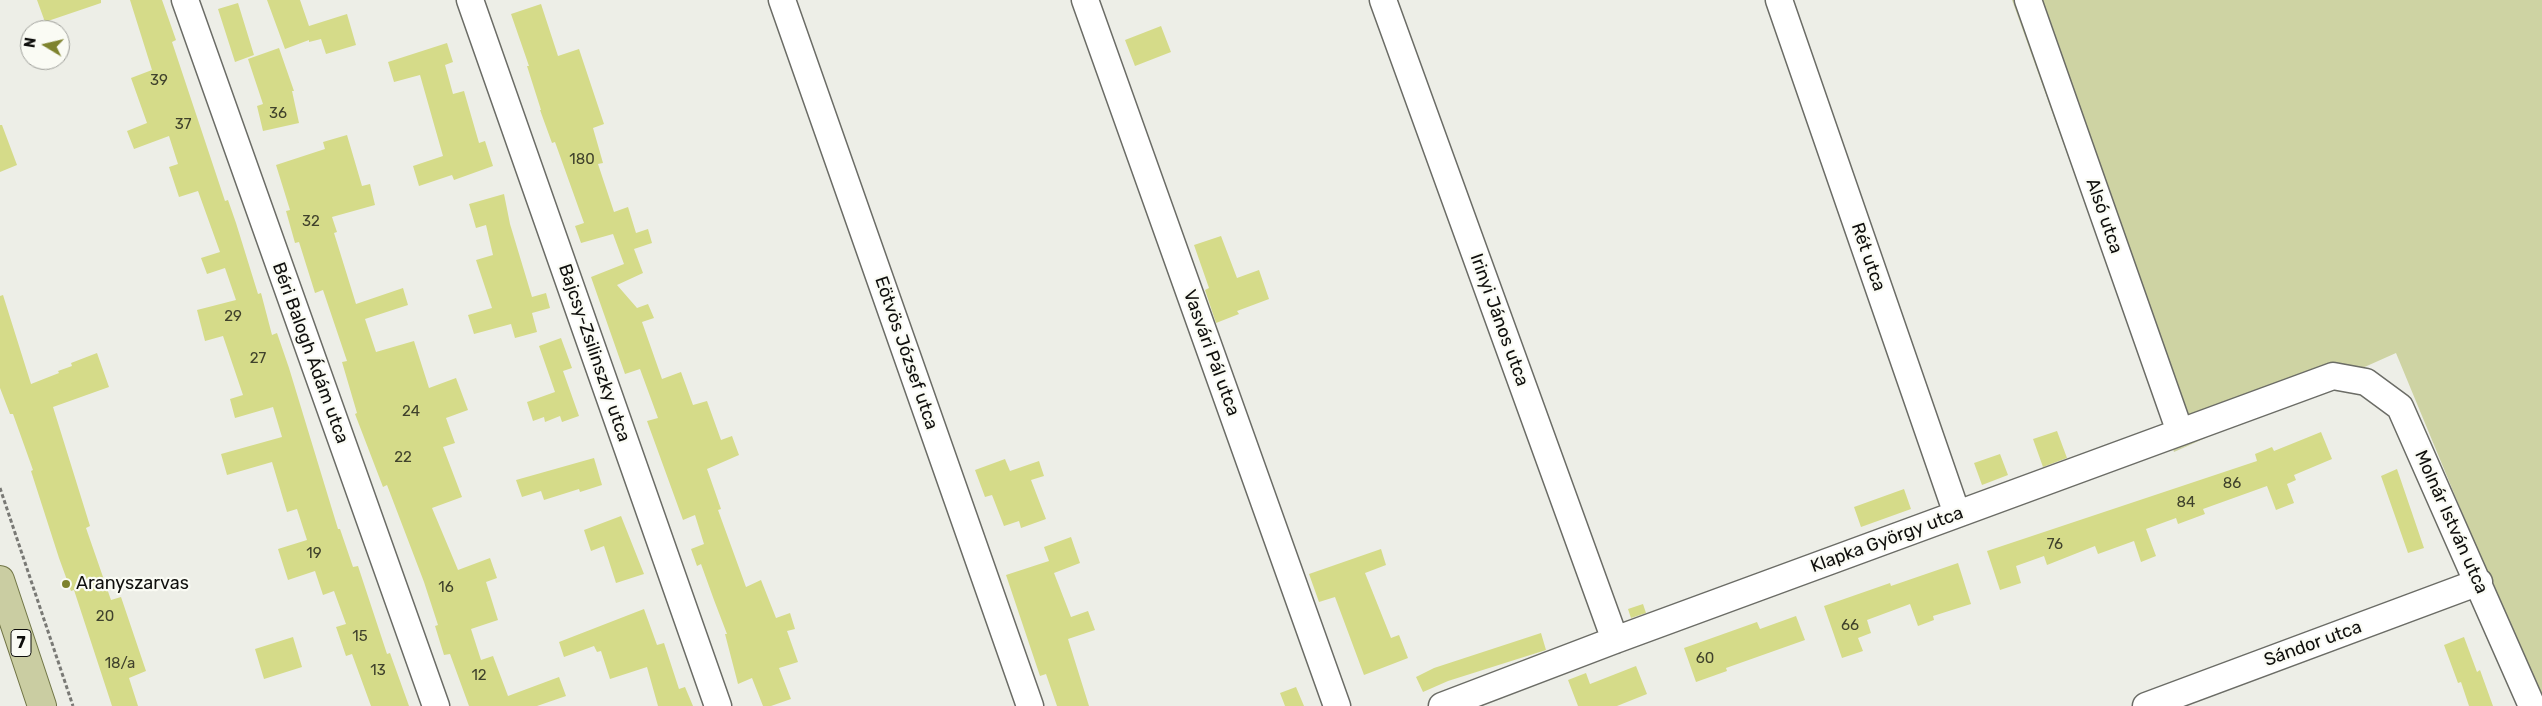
<!DOCTYPE html>
<meta charset="utf-8">
<style>
body{margin:0}
#map{position:relative;width:2542px;height:706px;overflow:hidden;background:#edeee7;font-family:Rubik,sans-serif}
canvas{display:block}
.north{position:absolute;left:20px;top:20px;width:50px;height:50px;box-sizing:border-box;background:#fafbf4;border:1px solid #9c9d98;border-radius:50%;rotate:279deg;font-size:14px;font-weight:700;line-height:20px;text-align:center;color:#0f0f0d}
.north::after{content:'';display:block;margin:auto;width:18px;height:22px;background:#7e832e;clip-path:polygon(50% 0,100% 100%,50% 72%,0 100%)}
</style>
<div id="map">
<canvas width="2542" height="706"></canvas>
<div class="north">N</div>
</div>
<script>
const context = document.querySelector('canvas').getContext('2d');
context.lineJoin = 'round';
function fill(path, color) { context.fillStyle = color; context.fill(path, 'evenodd'); }
function trace(path, color, width, dash) { context.strokeStyle = color; context.lineWidth = width; context.lineCap = dash ? 'butt' : 'round'; context.setLineDash(dash || []); context.stroke(path); }
function label(font, color, halo, rows, align = 'center') {
  context.font = font + ' Rubik,sans-serif'; context.lineWidth = 4.5; context.setLineDash([]); context.textBaseline = 'middle'; context.strokeStyle = halo; context.fillStyle = color; for (const [text, x, y, turn = 0] of rows) {
    context.save(); context.translate(x, y); context.rotate((+turn || 0) * Math.PI / 180); context.textAlign = isNaN(turn) ? turn : align; if (halo) context.strokeText(text, 0, 0); context.fillText(text, 0, 0); context.restore();
  }
}
fill(new Path2D(`
 M2012 0H2542V706L2396 353 2174 452Z`), '#ced3a3');
fill(new Path2D(`
 M37 0H101V3L45 22Z
 M130 0H162L176 40 172 42 225 201 228 200 236 223 258 294 261 293 272 335 277 333 289 368 338 529H340L353 567 358 566 387 654 390 653 409 706H371L352 654 346 656 336 627 346 624 334 591 323 595 315 571 288 580 278 549 307 540 297 509 287 512 272 462 227 475 221 454 282 437 273 407 235 418 230 399 243 395 223 336 205 341 197 310 236 300 225 268 207 274 201 258 220 252 198 191 179 197 169 167 178 164 169 136 134 149 127 131 147 123 131 78 152 70Z
 M267 0H300L309 26 347 14 356 45 326 54 321 39 309 42V40L285 49Z
 M238 3 254 55 235 62 218 9Z
 M541 4 558 56 579 49 604 124 593 128 603 163 598 164 614 212 628 207 636 233 648 229 652 243 634 249 643 273 617 285 637 308 648 304 654 318 642 322 662 379 681 372 693 405 707 401 721 440 732 436 739 455 707 469 721 509 718 510 746 587 761 580 776 618 790 613 795 629 787 631 798 662 779 668 791 699 771 706H763L752 678 738 684 725 634H727L714 600 701 564 697 566 691 549 704 544 695 515 683 520 647 421 658 418 640 369 625 374 591 277 624 264 613 234 581 243 575 226 584 223 555 142 552 143 540 110H541L527 66H529L511 14Z
 M1161 26 1171 52 1135 66 1125 40Z
 M447 43 453 62 445 65 453 94 464 91 479 143 485 141 493 166 454 180 452 175 419 186 413 166 443 156 420 75 394 82 388 62Z
 M279 48 294 91H292L299 123 263 131 257 106 263 104 248 59Z
 M0 125H2L17 165 0 172Z
 M347 135 362 186 370 184 375 205 332 217 337 232 334 233 356 304 403 288 408 305 365 319 376 352 414 341 429 388 456 378 468 410 446 418 455 443 443 447 462 497 432 508 458 570 490 558 497 578 486 582 498 620 471 629 481 660 493 656 508 696 559 677 566 696 537 706H469L450 654 444 655 435 626 438 625 424 582 387 485 383 487 355 414 357 413 342 362 347 361 323 290 315 293 299 242 295 243 286 211 290 210 276 165 325 149 323 142Z
 M504 194 510 224 532 297 546 293 550 308 532 313 537 332 515 338 511 324 474 334 468 315 492 308 476 260 493 255 486 225 476 228 469 204Z
 M1221 236 1237 278 1259 270 1269 299 1237 311 1239 314 1216 323 1205 290 1209 288 1194 245Z
 M3 295 31 384 59 373 58 371 72 366 71 363 97 353 109 387 53 407 90 526 86 528 111 600 121 597 146 671 129 678 138 706H112L74 590 71 591 59 558 31 471 33 470 13 414H10L0 388V296Z
 M561 338 572 368 563 371 579 416 562 422 560 416 545 422 544 417 533 421 527 402 555 392 539 346Z
 M2057 431 2067 458 2043 467 2033 439Z
 M2321 432 2332 459 2294 475 2296 480 2287 484 2294 503 2276 510 2267 486 2203 509 2205 514 2178 524 2176 518 2146 529 2156 556 2141 562 2134 541 2098 554 2095 546 2047 565 2044 556 2016 566 2021 583 2000 590 1987 551 2257 461 2255 454 2272 447 2274 451Z
 M2000 454 2008 475 1982 485 1974 463Z
 M594 458 602 485 580 492 579 489 544 500 541 491 522 497 516 480Z
 M1005 459 1010 471 1039 461 1044 476 1031 480 1046 519 1021 528 1019 521 1004 526 992 495 985 497 975 470Z
 M2397 469 2424 548 2408 553 2381 476Z
 M1904 489 1911 509 1861 527 1854 507Z
 M621 516 644 574 616 583 604 546 591 551 584 530Z
 M1071 537 1080 563 1054 573 1071 617 1088 611 1095 630 1068 639 1089 706H1057L1046 674 1040 676 1006 575 1049 561 1044 547Z
 M1381 549 1386 565 1365 573 1391 638 1399 635 1408 658 1364 675 1335 597 1319 602 1309 574Z
 M1958 563 1971 604 1933 616 1934 620 1918 626 1910 604 1867 620 1871 633 1858 638 1863 651 1842 658 1824 606 1890 583 1891 586Z
 M1643 604 1646 613 1631 618 1628 609Z
 M644 609 657 645 664 643 679 689 685 687 693 706H658L647 667 610 679 601 651 597 652 594 646 564 657 559 642Z
 M1796 616 1805 640 1726 668 1727 671 1696 682 1684 648 1757 622 1760 629Z
 M1541 633 1546 650 1448 681 1423 692 1416 677 1434 668Z
 M293 637 302 667 264 679 255 649Z
 M2464 637 2477 672 2480 670 2493 706H2469L2461 682 2458 683 2444 645Z
 M1636 666 1647 694 1617 706H1578L1568 680 1586 673 1590 684Z
 M1296 687 1304 706H1285L1280 693Z`), '#d5db89');
const minor = new Path2D(`
 M185 0 436 706
 M470 0 718 706
 M782 0 1030 706
 M1085 0 1337 706
 M1383 0 1615 640
 M1779 0 1957 514
 M2028 0 2180 432
 M1442 706 1615 640 2333 376 2366 382 2400 407 2532 706
 M2146 706 2479 582`);
const major = new Path2D(`
 M0 580 42 706`);
trace(minor, '#6b6c66', 29);
trace(major, '#717546', 30);
trace(new Path2D(`
 M0 488 73 706`), '#797975', 3, [4, 2.5]);
trace(minor, '#fff', 26);
trace(major, '#cacda2', 28);
for (const [x, y, r, color] of [
 [66,584,5,"#7e832e"]
]) { const dot = new Path2D(); dot.arc(x, y, r, 0, 2 * Math.PI); context.fillStyle = color; context.fill(dot); trace(dot, '#fafbf4', 2); }
label('15px', '#40422c', null, [
 ["39",159,81],
 ["36",278,114],
 ["37",183,125],
 ["180",582,160],
 ["32",311,222],
 ["29",233,317],
 ["27",258,359],
 ["24",411,412],
 ["22",403,458],
 ["86",2232,484],
 ["84",2186,503],
 ["76",2055,545],
 ["19",314,554],
 ["16",446,588],
 ["20",105,617],
 ["66",1850,626],
 ["15",360,637],
 ["60",1705,659],
 ["18/a",120,664],
 ["13",378,671],
 ["12",479,676]
]);
for (const [x, y, w] of [
 [21,643,20]
]) { const box = new Path2D(); box.roundRect(x - w / 2, y - 13.5, w, 27, 4); context.fillStyle = '#fafbf4'; context.fill(box); trace(box, '#0f0f0d', 1); }
label('bold 16px', '#0f0f0d', null, [
 ["7",21,643]
]);
label('18px', '#0f0f0d', '#fafbf4', [
 ["Alsó utca",2104,216,71],
 ["Rét utca",1868,257,71],
 ["Irinyi János utca",1499,320,70],
 ["Béri Balogh Ádám utca",310,353,70],
 ["Bajcsy-Zsilinszky utca",594,353,71],
 ["Eötvös József utca",906,353,71],
 ["Vasvári Pál utca",1211,353,70],
 ["Molnár István utca",2451,522,66],
 ["Klapka György utca",1887,540,-20],
 ["Sándor utca",2313,644,-20]
]);
label('18px', '#0f0f0d', '#fafbf4', [
 ["Aranyszarvas",76,584]
], 'left');
</script>
